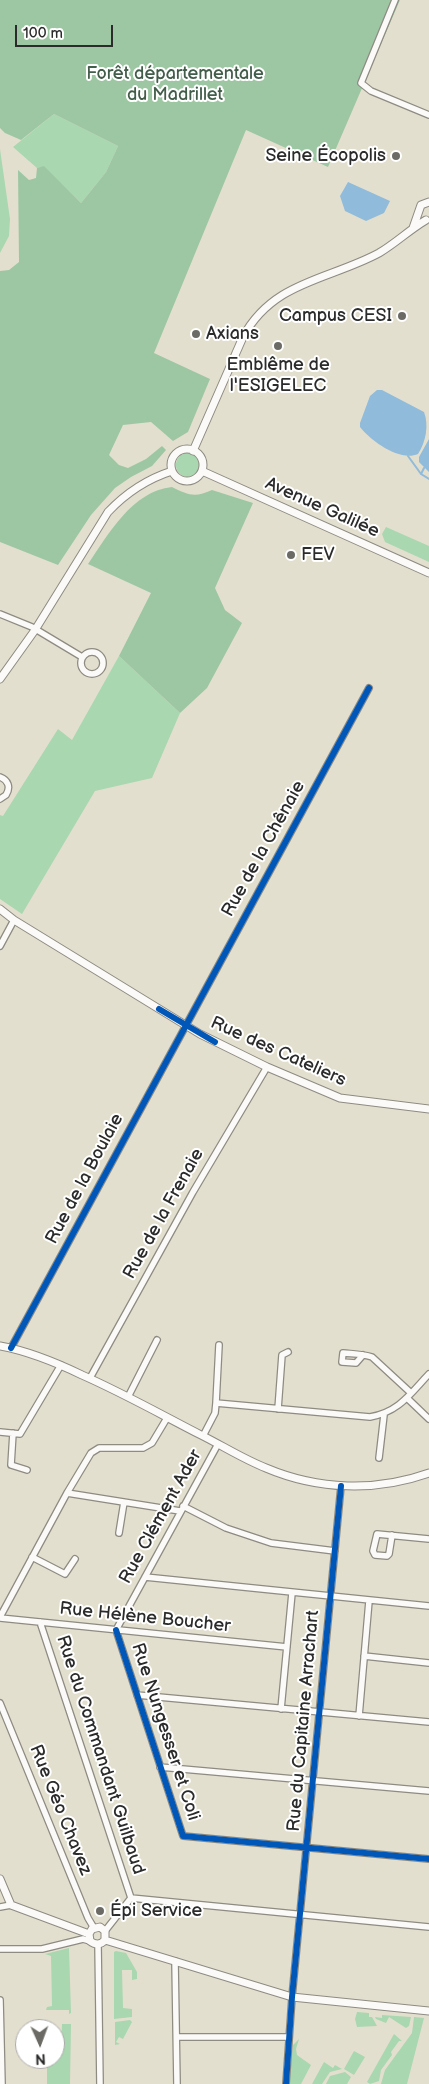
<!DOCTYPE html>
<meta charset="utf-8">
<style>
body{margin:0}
#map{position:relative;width:429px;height:2084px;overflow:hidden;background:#e3dfce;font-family:"Balsamiq Sans",sans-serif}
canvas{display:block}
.north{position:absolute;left:15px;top:2019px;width:50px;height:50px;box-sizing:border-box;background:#fff;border:1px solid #aaa;border-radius:50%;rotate:178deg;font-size:14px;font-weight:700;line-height:20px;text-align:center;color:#2b2b2b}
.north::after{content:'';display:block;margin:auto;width:18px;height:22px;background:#6b6a64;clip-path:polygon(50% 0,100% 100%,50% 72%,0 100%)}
.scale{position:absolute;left:15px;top:25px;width:98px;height:22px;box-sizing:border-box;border:2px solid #2b2b2b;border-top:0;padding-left:6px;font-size:15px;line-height:18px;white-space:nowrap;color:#2b2b2b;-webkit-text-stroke:4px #fff;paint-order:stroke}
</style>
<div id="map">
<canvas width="429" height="2084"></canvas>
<div class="north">N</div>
<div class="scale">100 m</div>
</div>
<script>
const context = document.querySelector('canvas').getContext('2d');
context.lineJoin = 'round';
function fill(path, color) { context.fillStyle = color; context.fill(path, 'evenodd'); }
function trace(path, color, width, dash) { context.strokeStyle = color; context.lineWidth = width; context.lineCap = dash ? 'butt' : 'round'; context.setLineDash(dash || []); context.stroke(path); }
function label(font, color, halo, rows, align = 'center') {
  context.font = font + ' "Balsamiq Sans",sans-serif'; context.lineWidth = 4; context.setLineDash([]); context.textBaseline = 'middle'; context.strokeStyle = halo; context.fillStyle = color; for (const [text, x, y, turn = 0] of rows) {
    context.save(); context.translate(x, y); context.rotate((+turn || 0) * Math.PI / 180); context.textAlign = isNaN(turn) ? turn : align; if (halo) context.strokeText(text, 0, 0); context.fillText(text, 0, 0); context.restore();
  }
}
fill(new Path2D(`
 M54 114 118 146 106 172 81 203 44 167 37 168 13 147Z
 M0 149 10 219 9 236 0 253Z
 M176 465a12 12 0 1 1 24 0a12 12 0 1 1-24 0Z
 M386 527 429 546V562L385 542 382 534Z
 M119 656 180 713 152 778 95 791 22 914 0 899V815L3 816 58 729 72 740Z
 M69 1948 71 2013 69 2014V2010H46L47 2007 52 2006 51 1956 45 1954Z
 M116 1951 126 1953 137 1972V1979L132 1980V1970H122L123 2008 132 2009V2017L114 2019V1952Z
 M357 2012 369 2013V2017H372L377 2026 357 2027 355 2019Z
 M382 2015 411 2017 409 2026 406 2028 389 2017 386 2023 376 2019 375 2017 382 2018Z
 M414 2017 424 2018 407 2084H381L385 2070 412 2033Z
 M130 2020 132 2022 123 2039 119 2037 116 2042 120 2044 115 2045V2022Z
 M62 2024H71L70 2084H47V2059H55V2042L56 2047H61Z
 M394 2034 402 2041H399L391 2052 392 2055 381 2070 379 2081 370 2084 367 2082Z
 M299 2039 296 2049 297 2055 311 2065 301 2084H289L293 2045Z
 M354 2051 365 2057 354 2075 344 2069Z
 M324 2062 333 2068 335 2065 342 2069 330 2072 322 2084H312Z
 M345 2072 351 2077 347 2084H326L330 2076Z`), '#a9d7af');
fill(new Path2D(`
 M0 0H400L328 167 246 130 154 353 210 379 188 432 173 441 151 422 123 425 109 455 119 465 128 468 146 459 162 446 166 450 152 466 131 477 115 488 91 515 58 565 0 542V271L9 270 19 262 18 170 29 180 36 178 37 168 44 166 81 203 106 172 118 146 54 114 21 140 5 133 0 128Z
 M172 487C188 495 195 498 212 490L253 503 215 588 225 610 242 623 207 688 180 713 119 656 151 593 88 564C108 535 132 491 172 487Z`), '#9dc7a3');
fill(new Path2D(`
 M348 182 390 201 384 213 366 221 345 211 340 196Z
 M377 390H382L424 412C429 425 426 442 418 454 400 462 371 441 360 427V423L370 396Z
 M429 439V472L419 462V457Z`), '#90bbda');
trace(new Path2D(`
 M408 456 421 474 429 479
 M421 474 424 468`), '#90bbda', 2);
const minor = new Path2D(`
 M395 0 361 83 371 91 429 115
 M0 614 32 627 82 657
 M81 663a11 11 0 1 1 22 0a11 11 0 1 1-22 0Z
 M0 777C8 780 11 787 6 795L0 799
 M0 946 14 920
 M11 1348 369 688
 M363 1355 356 1363 342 1362 343 1353C353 1354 363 1354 372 1357L411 1393
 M90 1378 193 1192 267 1067
 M128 1397 157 1340
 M407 1398 429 1419
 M216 1403 219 1345
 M278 1409 282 1355 288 1352
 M0 1432 20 1434 61 1365
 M13 1433 11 1465 27 1470
 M203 1436 215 1413 216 1403 370 1417C399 1412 410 1394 429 1374
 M379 1458 384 1415
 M67 1493 180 1511
 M183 1506 226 1528 271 1543 335 1551
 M119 1533 124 1502
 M392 1535 389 1554 387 1556 375 1555 373 1551 377 1534 429 1539
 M32 1557 65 1574 75 1559
 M145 1577 429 1606
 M0 1617 67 1493 91 1453 99 1448H143L152 1443 167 1418
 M0 1618 287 1647
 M40 1622 131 1898
 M116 1630 183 1836 429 1859
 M116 1630 218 1444
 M364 1656 429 1663
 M137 1695 429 1722
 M0 1703 88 1918 94 1928
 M281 1709 292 1593
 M359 1716 369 1601
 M160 1767 429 1791
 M0 1907 11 1905
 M105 1931 131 1898 429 1927
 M98 1944 100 2084
 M0 1949H42L83 1939 90 1941
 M175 1961 177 2084
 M0 2000 2 2084
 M177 2037H289
 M286 2084 292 1997 341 1486`);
const tertiary = new Path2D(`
 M413 228 421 205 429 202
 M171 465a16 16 0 1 1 32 0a16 16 0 1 1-32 0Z
 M193 451 243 337C273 281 329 280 379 253 396 243 409 230 426 220
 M202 471 429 573
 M0 679 35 630 108 512C126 493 147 479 172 471
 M0 909 14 920 200 1034 267 1067 340 1098 429 1109
 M0 1346C28 1351 57 1363 82 1375 123 1393 162 1415 201 1435 223 1446 243 1459 266 1468 318 1490 376 1492 429 1473
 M0 1879 11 1905 89 1934
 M89 1934 92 1929 100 1927 105 1931V1940
 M89 1934 90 1941C95 1945 101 1945 105 1940
 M105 1940 292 1997 429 2011`);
trace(minor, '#8d8b82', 8);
trace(tertiary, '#8d8b82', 9);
trace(minor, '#fbfaf8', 5.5);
trace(tertiary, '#fbfaf8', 7);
trace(new Path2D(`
 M159 1009 215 1042
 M11 1348 369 688
 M116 1630 183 1836 429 1859
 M286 2084 292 1997 341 1486`), '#0057b8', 6);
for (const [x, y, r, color] of [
 [396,156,5,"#6b6a64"],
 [402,316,5,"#6b6a64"],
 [196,334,5,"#6b6a64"],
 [278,346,5,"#6b6a64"],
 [291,555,5,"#6b6a64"],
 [100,1911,5,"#6b6a64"]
]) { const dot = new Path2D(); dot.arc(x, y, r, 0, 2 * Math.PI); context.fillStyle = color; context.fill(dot); trace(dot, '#fff', 2); }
label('18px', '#435d4b', '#fff', [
 ["Forêt départementale",175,74],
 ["du Madrillet",175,95]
]);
label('18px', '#2b2b2b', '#fff', [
 ["Seine Écopolis",386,156,"right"],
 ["Campus CESI",392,316,"right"],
 ["Axians",206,334],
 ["Emblême de",278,365,"center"],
 ["l'ESIGELEC",278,386,"center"],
 ["FEV",301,555],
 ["Épi Service",110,1911]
], 'left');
label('18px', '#2b2b2b', '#fff', [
 ["Avenue Galilée",322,508,24],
 ["Rue de la Chênaie",264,849,-61],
 ["Rue des Cateliers",278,1052,24],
 ["Rue de la Boulaie",85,1179,-62],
 ["Rue de la Frenaie",164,1214,-61],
 ["Rue Clément Ader",161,1517,-61],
 ["Rue Hélène Boucher",145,1618,6],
 ["Rue du Capitaine Arrachart",304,1721,-85],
 ["Rue Nungesser et Coli",165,1732,72],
 ["Rue du Commandant Guilbaud",100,1755,72],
 ["Rue Géo Chavez",60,1810,68]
]);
</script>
